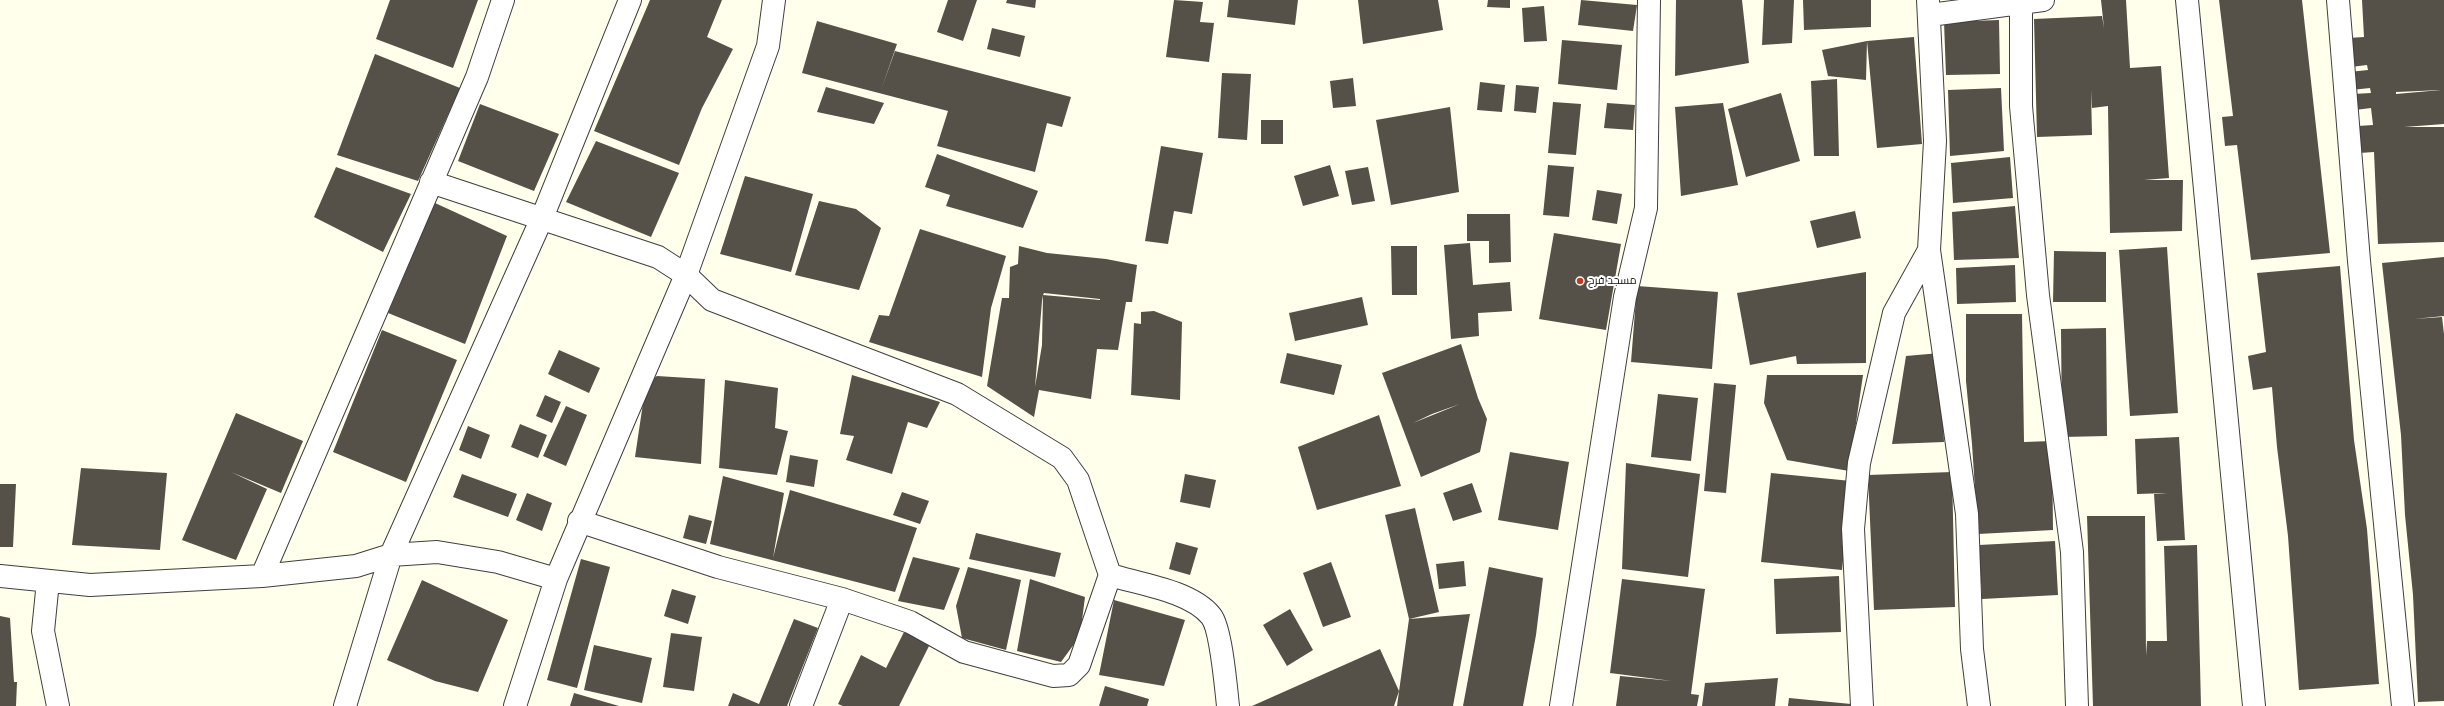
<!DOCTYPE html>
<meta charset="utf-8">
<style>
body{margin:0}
canvas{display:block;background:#ffffeb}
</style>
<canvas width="2444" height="706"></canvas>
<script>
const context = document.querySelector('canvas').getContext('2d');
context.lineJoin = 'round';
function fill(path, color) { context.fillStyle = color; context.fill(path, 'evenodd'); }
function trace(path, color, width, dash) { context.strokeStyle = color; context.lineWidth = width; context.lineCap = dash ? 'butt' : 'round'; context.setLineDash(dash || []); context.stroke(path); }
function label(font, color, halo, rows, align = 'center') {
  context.font = font + ' "Libre Baskerville",Cairo,serif'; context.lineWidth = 4; context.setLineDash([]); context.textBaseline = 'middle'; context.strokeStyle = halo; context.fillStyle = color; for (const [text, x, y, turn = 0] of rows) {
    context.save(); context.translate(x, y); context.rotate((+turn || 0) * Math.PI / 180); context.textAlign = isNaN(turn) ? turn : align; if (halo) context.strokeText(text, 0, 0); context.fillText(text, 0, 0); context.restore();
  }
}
fill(new Path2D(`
 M390 0H478L453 68 376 39Z
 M650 0H722L707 37 733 49 702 108 679 165 594 131Z
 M948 0H977L963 41 937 32Z
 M1007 0H1036L1035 8 1006 3Z
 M1174 0 1203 2 1200 22 1214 23 1209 62 1166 57Z
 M1229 0H1298L1295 25 1227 17Z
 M1358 0H1438L1443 30 1363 44Z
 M1488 0H1510V8L1487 7Z
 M1581 0 1637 5 1633 31 1578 25Z
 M1676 0H1742L1749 63 1675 76Z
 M1764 0H1794L1792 43 1762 45Z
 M1803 0H1871V27L1804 30Z
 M2101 0H2126L2130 68 2161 66 2169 178 2144 180H2183L2182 231 2110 233 2108 106 2092 108 2091 90 2092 135 2037 137 2034 19 2102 16 2104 28Z
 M2219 0H2302L2330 253 2251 260 2237 145 2225 146 2222 117 2233 116Z
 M2362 0H2444V124L2404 127H2444V242L2378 244 2374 152 2359 153 2358 126 2373 125 2371 108 2355 110 2353 94 2371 93 2370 88 2351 90 2349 72 2368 70 2367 65 2351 67 2348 38 2364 37ZM2441 90 2396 94V92Z
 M1544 6 1547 41 1524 42 1522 8Z
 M1999 20 2000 74 1946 75 1944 22Z
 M817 21 897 44 881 90 895 51 1071 97 1062 127 1047 123 1035 172 937 146 948 111 802 73Z
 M992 28 1025 36 1020 57 987 49Z
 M1914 37 1922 144 1877 148 1867 41 1866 80 1828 76 1822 50 1867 41Z
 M1562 40 1622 45 1617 90 1558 84Z
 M375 54 460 88 418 181 337 155Z
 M1222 73 1251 74 1247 140 1218 138Z
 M1353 78 1356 106 1333 108 1330 81Z
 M1837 79 1839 156H1814L1811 81Z
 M1480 82 1505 85 1502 112 1477 110Z
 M1516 85 1539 87 1536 113 1514 111Z
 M826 87 884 103 874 124 817 112Z
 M2001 88 2004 151 1950 156 1948 90Z
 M1781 93 1800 161 1746 177 1728 109Z
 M1553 102 1581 104 1576 155 1548 153Z
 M1607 103 1635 105 1633 130 1604 128Z
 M1723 103 1738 185 1681 196 1675 107Z
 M480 104 559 134 534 191 458 161Z
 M1450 107 1459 192 1391 205 1376 120Z
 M1261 120H1283V144H1261Z
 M596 141 679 173 651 237 566 202Z
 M1161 146 1203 153 1192 214 1174 211 1168 244 1145 241Z
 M937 154 1038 191 1023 228 946 206 950 195 925 187Z
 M2010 157 2013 198 1953 203 1951 163Z
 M1330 165 1339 196 1303 206 1294 176Z
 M1548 165 1574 167 1569 217 1543 215Z
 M336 167 411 194 383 252 314 217Z
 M1368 167 1375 201 1352 205 1345 171Z
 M745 176 813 194 791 272 720 254Z
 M1597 190 1622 194 1617 224 1592 220Z
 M819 201 856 209 881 228 859 290 795 275Z
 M435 203 507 236 465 344 388 313Z
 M2015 206 2019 258 1954 260 1952 212Z
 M1855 211 1861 238 1817 248 1810 221Z
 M1467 214H1510L1511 262 1489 263V241H1467Z
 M920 229 1006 256 991 308 982 377 869 342 879 315 889 316Z
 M1554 233 1621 244 1606 330 1539 319Z
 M1470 243 1473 285 1510 282 1512 311 1478 313 1479 336 1451 339 1444 245Z
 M1019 246 1047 253 1106 259 1137 265 1132 302H1126L1118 350 1097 349 1091 399 1039 390 1034 417 987 386 1002 298H1009L1010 267 1018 264ZM1044 293 1100 299V300L1043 295ZM1043 295 1042 345 1035 387 1042 301Z
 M1391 246H1417V295H1392Z
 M2167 247 2178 413 2130 416 2119 250Z
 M2054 251 2106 252V302H2053Z
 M2444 257V316L2414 319 2442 317 2444 334V701L2418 702 2413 595 2405 515 2401 435 2382 263Z
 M2015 265 2016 302 1957 304 1956 268Z
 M2340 266 2354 440 2367 529 2379 684 2299 690 2288 536 2277 447 2272 387 2253 390 2248 356 2266 352 2257 273Z
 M1866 272V363L1797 364 1796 356 1750 365 1737 293Z
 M1637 286 1718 292 1712 369 1631 362Z
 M1362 297 1368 325 1295 341 1289 313Z
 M1154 311 1182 322 1180 400 1131 395 1134 323 1141 324V312Z
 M1966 314H2022L2024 442 2052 441 2053 530 1978 534 1972 444 1966 381Z
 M2106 328 2107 436 2062 437 2061 329Z
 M382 330 457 360 406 482 333 452Z
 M1461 344 1478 398 1487 419 1480 452 1421 477 1382 373ZM1460 404 1413 423 1432 414Z
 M559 350 600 368 589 393 548 374Z
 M1287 353 1342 365 1334 395 1280 383Z
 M1940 353 1944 442 1892 444 1906 356Z
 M852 375 940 402 927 428 908 422 892 474 846 460 854 436 840 434Z
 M1767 375H1863L1849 471 1787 460 1764 403Z
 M657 376 705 379 701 464 635 457 646 383Z
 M725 380 778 388 775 428 788 431 777 475 719 468Z
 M1714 383 1736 385 1726 493 1704 491Z
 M1658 394 1698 398 1691 461 1651 457Z
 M545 395 561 402 552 423 536 416Z
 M566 406 587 415 566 466 543 456Z
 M236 413 303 441 281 493 231 472 267 489 236 560 182 540Z
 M1379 415 1401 486 1317 510 1298 447Z
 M520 424 547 435 538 458 511 447Z
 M468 426 490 435 481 459 459 450Z
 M2179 437 2185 540 2157 541 2154 494 2167 493 2137 494 2135 439Z
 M1510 452 1569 462 1558 530 1498 520Z
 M790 455 818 460 814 487 786 482Z
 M1626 463 1700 474 1688 577 1622 569Z
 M81 468 167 473 160 550 72 545Z
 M1952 472 1955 607 1874 610 1868 475Z
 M1771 473 1851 481 1842 570 1761 562Z
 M462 474 517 494 508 517 453 497Z
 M1185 474 1216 480 1210 508 1180 502Z
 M723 476 784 493 773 558 790 490 917 528 895 592 710 544Z
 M1472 483 1482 512 1453 521 1443 493Z
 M0 484H16L13 547H0Z
 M902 492 929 501 920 524 893 515Z
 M527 493 552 503 542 531 516 520Z
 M1415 508 1439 612 1409 619 1385 515Z
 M689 515 712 521 706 544 683 538Z
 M2087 516H2145L2146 656 2147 641H2167L2164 546 2197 545 2201 706H2093Z
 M976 533 1061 553 1055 577 969 559Z
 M2055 541 2058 595 1982 599 1979 545Z
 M1176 542 1198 548 1190 575 1169 569Z
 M913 557 960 568 944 610 898 601Z
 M581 559 610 567 577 688 547 680Z
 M1464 561 1466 586 1439 589 1436 564Z
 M1331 562 1351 617 1323 627 1303 573Z
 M968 567 1021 580 1006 650 962 638 956 606Z
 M1489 567 1543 578 1536 635 1523 706H1463Z
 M1839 576 1841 632 1776 634 1774 579Z
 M1030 579 1085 597 1080 636 1061 662 1017 651Z
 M1622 579 1705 589 1691 694 1699 695 1697 706H1616L1620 676 1672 681 1610 673Z
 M422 580 508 620 478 692 435 681 387 660Z
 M672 589 696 596 688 624 664 616Z
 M1114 600 1185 620 1164 686 1099 675Z
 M1290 609 1313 650 1287 666 1263 625Z
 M1470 614 1453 706H1397L1409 619Z
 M0 616 10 618 14 682H17L16 706H0Z
 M794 619 818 628 787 706H728L733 693 759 704Z
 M904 632 930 644 899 706H843L838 704 861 655 886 668Z
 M671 633 702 637 694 691 663 687Z
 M594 645 652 658 642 703 584 690Z
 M1380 649 1399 691 1394 706H1252Z
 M1778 678 1775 706H1702L1705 683Z
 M1105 686 1149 699 1147 706H1099Z
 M574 693 619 706H570Z
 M1789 698 1851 704 1850 706H1788Z`), '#555048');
const street = new Path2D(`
 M2187 0 2254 706
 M2338 0 2359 261 2403 706
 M2021 2V106L2038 295 2072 552 2077 706
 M1930 15 2043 0
 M431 182 658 257 686 275 712 300 957 394 1062 458 1078 480 1110 575C1140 584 1191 591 1211 616 1221 628 1226 688 1228 706
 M1929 250 1967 514 1972 649 1979 706
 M579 521 718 567 842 599 910 622 964 652 1053 676 1069 675 1079 665 1110 575
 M0 576 90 585 262 576 356 566 391 555 437 552 498 562 556 579
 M262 576 477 77 503 0
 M48 581 43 631 58 706
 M345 706 391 555 542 218 630 0
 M515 706 556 579 686 275 768 46 774 0
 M801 706 842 599
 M1561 706 1625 297 1646 208 1649 0
 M1862 706 1853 529 1859 463 1894 313 1929 250 1935 141 1928 0`);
trace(street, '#3f3f3f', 24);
trace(street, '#fff', 22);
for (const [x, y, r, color] of [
 [1580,281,4,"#bd3d23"]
]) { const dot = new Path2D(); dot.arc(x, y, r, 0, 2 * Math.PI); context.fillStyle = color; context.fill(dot); trace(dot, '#fff', 1.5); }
label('11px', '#0c0c0c', '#fff', [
 ["مسجد فرح",1588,281]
], 'left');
</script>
